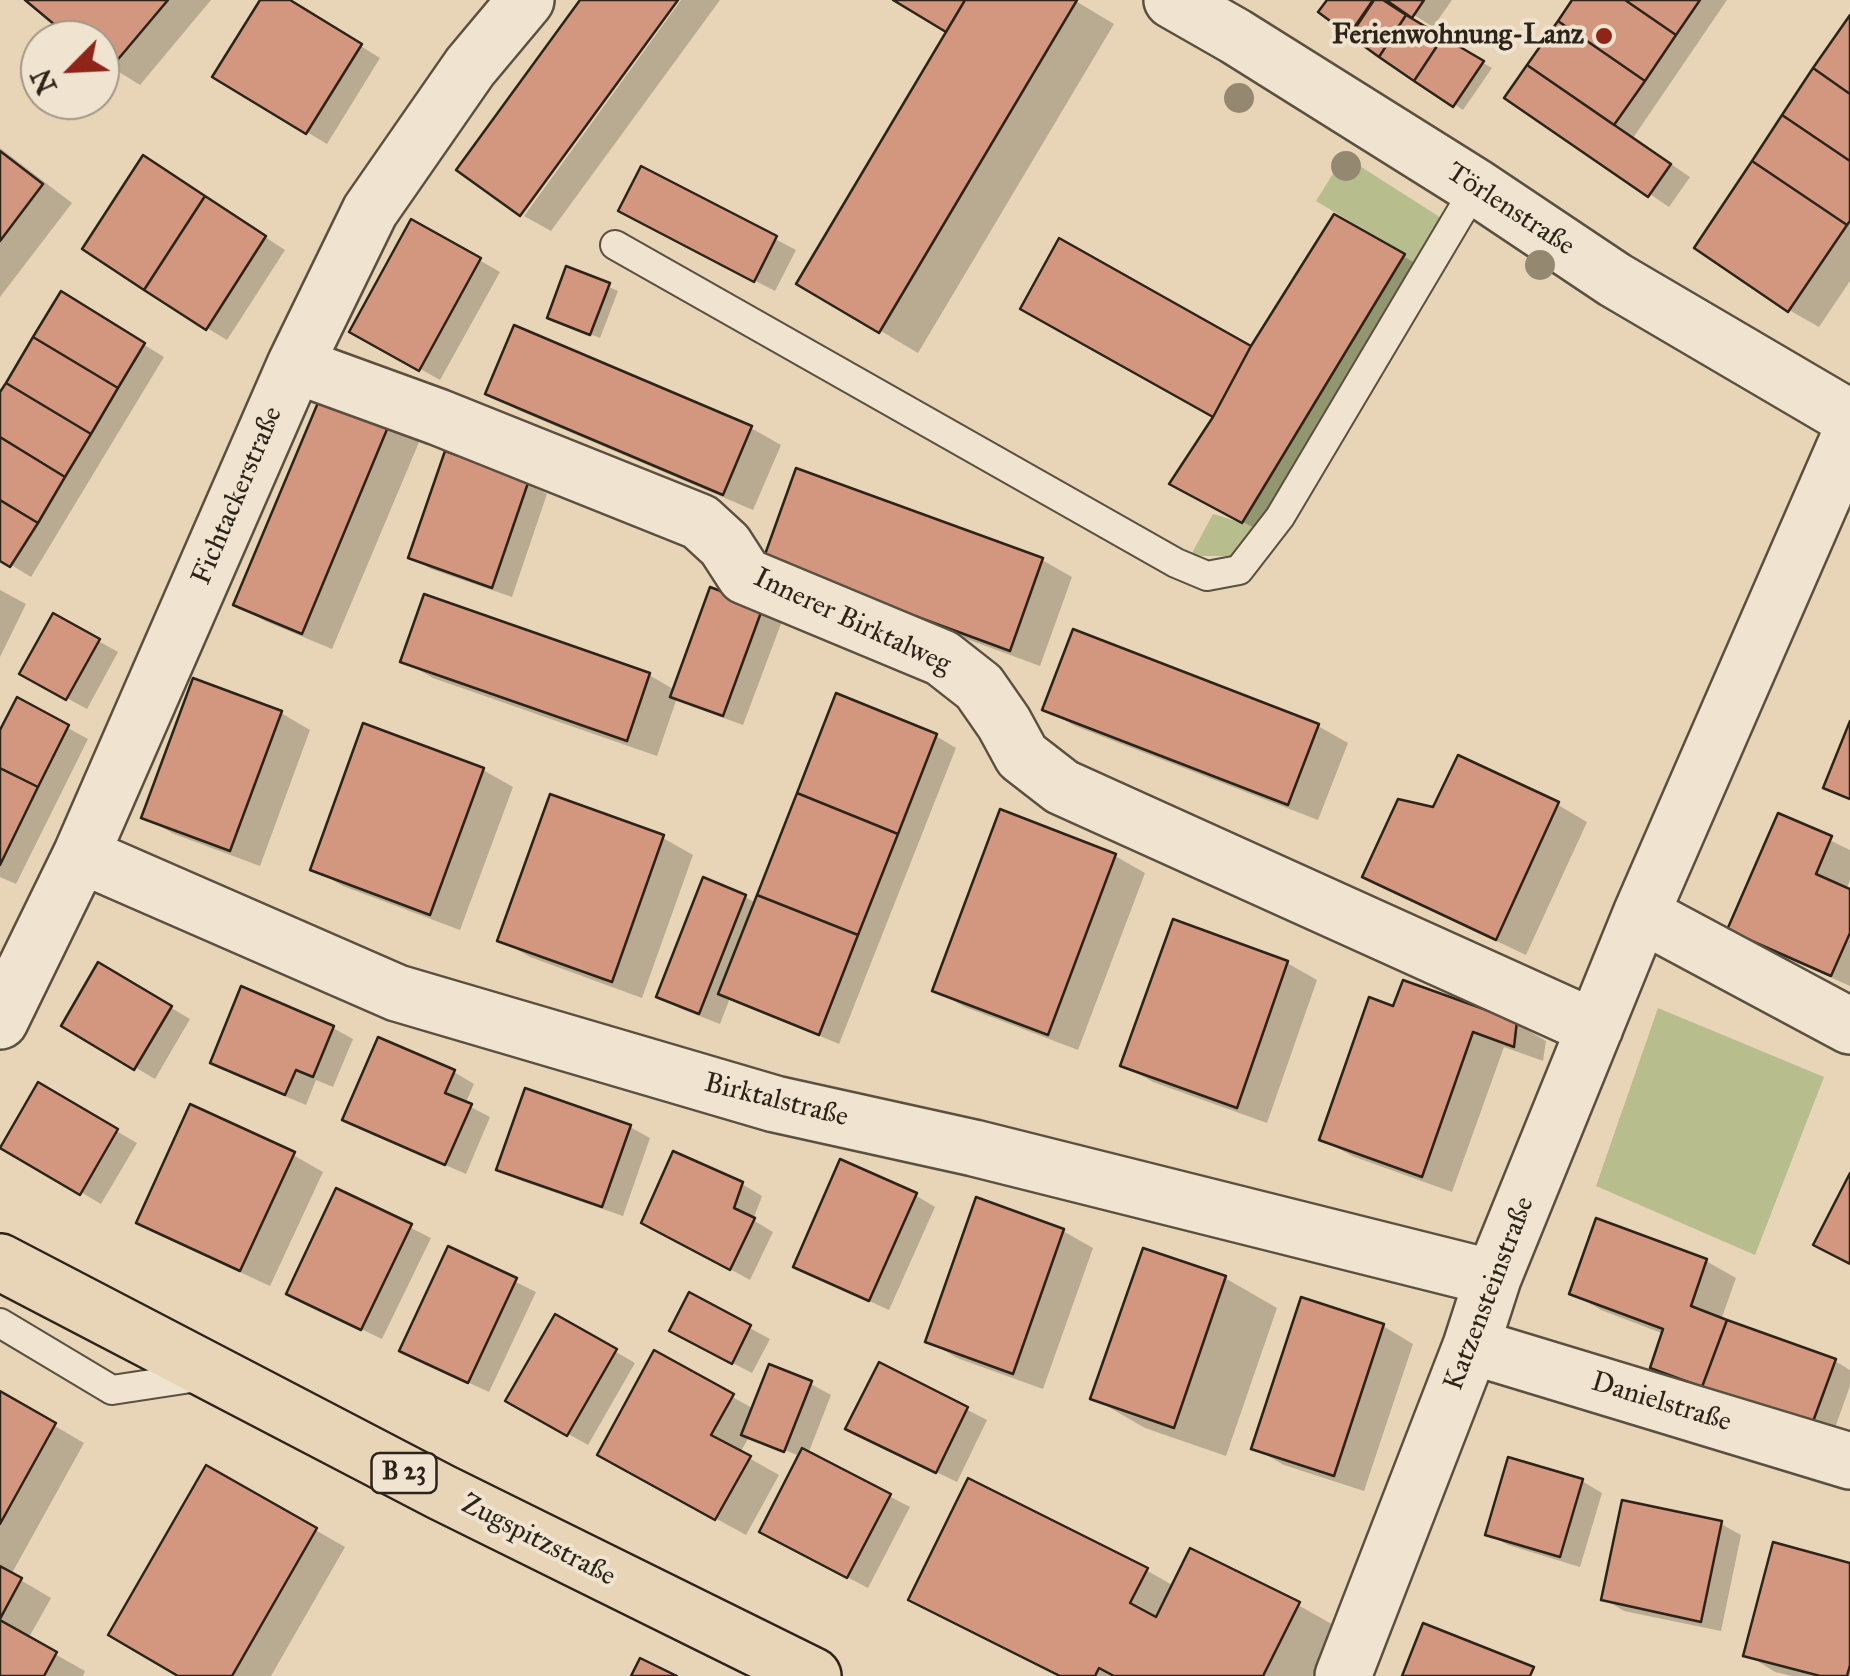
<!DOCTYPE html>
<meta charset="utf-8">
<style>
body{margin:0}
#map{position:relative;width:1850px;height:1676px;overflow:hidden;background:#e8d5b7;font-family:"IM FELL Great Primer",serif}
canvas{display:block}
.north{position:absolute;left:20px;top:20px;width:100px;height:100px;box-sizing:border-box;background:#f0e4d0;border:2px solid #a29787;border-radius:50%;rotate:246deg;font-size:28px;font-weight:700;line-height:40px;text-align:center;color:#2c2319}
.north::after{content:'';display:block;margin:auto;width:35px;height:45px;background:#8f2418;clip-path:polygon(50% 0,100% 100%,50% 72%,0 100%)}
</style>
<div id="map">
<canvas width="1850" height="1676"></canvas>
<div class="north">N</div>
</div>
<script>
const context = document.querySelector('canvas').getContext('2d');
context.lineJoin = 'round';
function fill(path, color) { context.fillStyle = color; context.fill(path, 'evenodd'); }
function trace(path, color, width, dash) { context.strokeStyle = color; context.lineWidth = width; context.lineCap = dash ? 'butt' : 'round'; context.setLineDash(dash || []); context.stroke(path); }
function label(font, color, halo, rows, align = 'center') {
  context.font = font + ' "IM FELL Great Primer",serif'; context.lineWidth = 8; context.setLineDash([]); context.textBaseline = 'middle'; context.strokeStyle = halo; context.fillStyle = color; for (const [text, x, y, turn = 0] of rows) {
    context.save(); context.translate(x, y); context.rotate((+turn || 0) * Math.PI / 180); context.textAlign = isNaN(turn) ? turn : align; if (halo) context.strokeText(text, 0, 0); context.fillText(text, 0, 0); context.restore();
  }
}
fill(new Path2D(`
 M1344 156 1446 221 1239 557C1223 555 1207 557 1191 555L1213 514 1243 523 1405 254 1316 201Z
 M1658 1008 1824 1077 1755 1255 1596 1186Z`), '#b8bd8d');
fill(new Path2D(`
 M29 0H211L140 85 100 60V40H77Z
 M263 0H286L380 58 327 144 307 132Z
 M681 0H720L551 231 524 216Z
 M898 0H1074L1114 24 918 353 800 283 950 31Z
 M1330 0H1381L1416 24 1492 68 1463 110 1322 12Z
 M1391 0H1452L1433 27Z
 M1575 0H1727L1633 138 1690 177 1669 207 1508 98Z
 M1850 20V281L1819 327 1789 310Z
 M0 148 72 203 0 297Z
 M642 169 796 250 775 291 641 222Z
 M163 170 285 250 227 340 207 328Z
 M1335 218 1433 273 1273 538 1202 500 1216 416 1252 350Z
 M412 222 500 272 440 380 353 331Z
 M568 269 618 291 600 338 559 322Z
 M81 306 164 357 31 577 0 558V397Z
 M326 389 422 435 332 649 265 621 236 604Z
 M488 393 751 428 781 445 753 510 518 410Z
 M528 483 547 494 512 597 431 569 411 557Z
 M1042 560 1072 577 1040 666 796 576Z
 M0 590 26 604 0 657Z
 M712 591 782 621 743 725 693 707 677 698 657 756 433 678 403 661 649 675 675 690Z
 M54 616 118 652 87 709 43 685Z
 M838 697 936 736 956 748 839 1044 730 998 720 1024 679 1008 659 996 745 897 756 903Z
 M18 701 88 739 16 884 0 877V736Z
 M1045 709 1318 726 1348 743 1318 820 1075 726Z
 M281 713 310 730 260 866 174 834 144 817Z
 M483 770 513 787 460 930 343 886 313 869Z
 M1558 805 1587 822 1526 955 1395 893 1365 876Z
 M1780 816 1850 850V880L1846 890 1850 892V986L1760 946 1730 929Z
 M663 838 693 855 642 998 530 957 500 940Z
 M1115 856 1145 873 1078 1050 965 1007 935 990Z
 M1174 922 1287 963 1317 980 1267 1123 1153 1082 1123 1065Z
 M99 965 190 1019 155 1079 64 1025Z
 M1395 1010 1516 1023 1546 1041 1543 1061 1504 1047 1452 1192 1352 1156 1322 1139Z
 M333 1028 353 1039 333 1087 316 1080 306 1105 232 1074 213 1062Z
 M454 1072 474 1084 465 1104 490 1117 466 1174 365 1130 345 1119Z
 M39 1086 137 1143 101 1204 3 1146Z
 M630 1127 650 1138 623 1216 519 1180 499 1169Z
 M293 1155 323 1172 270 1286 168 1239 139 1222Z
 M742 1184 762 1196 753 1220 773 1232 750 1280 664 1233Z
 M337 1191 431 1238 382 1339 309 1304Z
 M915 1195 935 1207 889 1310 816 1277 796 1266Z
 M977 1200 1063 1231 1093 1248 1043 1389 957 1358 928 1341Z
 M449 1249 536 1292 489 1392 422 1361Z
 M1706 1261 1736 1278 1721 1320 1835 1361 1850 1370V1386L1832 1436 1682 1384 1653 1367 1664 1334 1601 1310 1572 1293Z
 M1225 1278 1277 1308 1226 1456 1145 1428 1093 1398Z
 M690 1296 770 1339 752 1373 692 1342Z
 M556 1317 635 1363 588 1445 508 1400Z
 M1383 1326 1413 1344 1364 1491 1284 1465 1254 1448Z
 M655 1354 754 1409 811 1384 831 1395 808 1454 910 1507 868 1588 782 1543 799 1460 795 1458 797 1455 762 1441V1444L749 1437 740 1453 779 1475 746 1535 630 1471Z
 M880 1365 987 1420 957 1482 868 1439Z
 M0 1394 84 1443 12 1573V1575L51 1598 28 1639 85 1671 83 1676H0Z
 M207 1468 345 1547 271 1676H183Z
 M1582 1481 1602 1493 1580 1567 1508 1545 1488 1534Z
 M1721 1524 1741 1535 1721 1631 1624 1611 1604 1599Z
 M1850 1565V1676H1792L1775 1672 1746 1654Z
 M1146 1570 1174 1586 1298 1605 1337 1627 1312 1676H1060L950 1621Z`), '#0003');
const building = new Path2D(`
 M25 0H168L109 70 100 63V40H73Z
 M260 0H290L362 44 306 134 212 77Z
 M580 0H678L520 216 456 170Z
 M893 0H965L946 32Z
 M965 0H1077L879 333 796 284Z
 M1327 0H1373L1349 35 1318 12Z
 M1374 0H1383L1406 15 1379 57 1350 36Z
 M1386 0H1424L1412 18Z
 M1572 0H1625L1676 35 1645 81 1558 21Z
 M1625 0H1700L1676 35Z
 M1406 15 1443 37 1414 81 1379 57Z
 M1850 15V94L1813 68Z
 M1558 21 1645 81 1614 125 1527 65Z
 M1443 37 1484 61 1453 107 1414 81Z
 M1527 65 1671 164 1648 197 1504 98Z
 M1813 68 1850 94V161L1782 115Z
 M1782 115 1850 161V221L1847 225 1752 161Z
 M0 151 43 184 0 241Z
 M143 155 205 196 144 290 82 249Z
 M1752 161 1847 225 1788 312 1694 248Z
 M641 166 777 236 754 282 618 211Z
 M205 196 266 236 206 330 144 290Z
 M1334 214 1405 254 1242 523 1169 484 1213 417 1251 346Z
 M411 219 481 258 419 371 349 332Z
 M1059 238 1251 346 1213 417 1020 309Z
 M566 266 610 283 590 335 547 318Z
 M61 291 145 343 118 388 33 337Z
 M514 325 752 426 723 495 485 394Z
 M33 337 118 388 91 434 6 383Z
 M6 383 91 434 65 477 0 437V392Z
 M325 386 393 415 302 634 233 605Z
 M0 437 65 477 38 523 0 500Z
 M445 451 529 480 492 588 408 558Z
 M796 468 1043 558 1010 651 763 560Z
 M0 500 38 523 10 567 0 561Z
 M710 587 763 607 723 716 670 697Z
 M424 594 650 673 627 741 400 662Z
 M53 613 100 639 66 700 19 674Z
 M1073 629 1319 724 1288 805 1042 710Z
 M193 678 282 711 230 851 141 818Z
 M836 693 937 734 898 834 797 793Z
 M17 697 69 725 38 787 0 768V730Z
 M1850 721V799L1823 788Z
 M363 723 484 768 430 915 310 870Z
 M1458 755 1559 802 1496 940 1362 877 1398 799 1433 807Z
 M0 768 38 787 0 865Z
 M797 793 898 834 858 935 757 895Z
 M550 794 664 835 612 982 497 941Z
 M1000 809 1116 854 1048 1035 932 991Z
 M1778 813 1832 836 1816 874 1850 889V933L1831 976 1727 930Z
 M703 877 746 895 699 1014 656 997Z
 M757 895 858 935 819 1035 718 994Z
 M1173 919 1288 961 1237 1108 1120 1066Z
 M98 962 172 1006 134 1070 61 1026Z
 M1403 980 1517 1021 1514 1047 1473 1032 1422 1177 1319 1140 1369 997 1393 1006Z
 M241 986 334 1026 313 1077 296 1070 285 1095 210 1063Z
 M378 1037 455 1070 445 1093 472 1104 445 1165 342 1120Z
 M38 1082 118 1129 80 1195 0 1148Z
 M525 1088 631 1125 602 1207 496 1170Z
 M190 1104 295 1152 240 1271 136 1223Z
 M673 1151 743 1182 734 1208 755 1218 730 1270 641 1223Z
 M840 1159 917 1193 869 1301 793 1267Z
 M1850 1173V1264L1813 1245Z
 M336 1188 412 1224 361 1330 286 1294Z
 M976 1197 1064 1229 1013 1374 925 1342Z
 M1596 1218 1707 1259 1691 1306 1727 1320 1702 1387 1650 1368 1663 1329 1569 1294Z
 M448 1246 517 1278 468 1383 399 1351Z
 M1143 1248 1226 1276 1174 1428 1090 1399Z
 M689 1292 751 1325 732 1364 669 1331Z
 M1301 1297 1384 1324 1334 1476 1251 1449Z
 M555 1314 617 1349 567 1436 505 1401Z
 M1727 1320 1836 1359 1811 1427 1702 1387Z
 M654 1350 734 1394 711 1435 751 1456 715 1520 597 1455Z
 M879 1362 968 1407 936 1473 845 1429Z
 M769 1364 812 1381 784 1452 741 1435Z
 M0 1391 56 1423 0 1524Z
 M802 1448 891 1494 847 1578 759 1532Z
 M1508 1457 1583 1479 1560 1557 1485 1535Z
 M206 1465 317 1528 232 1676H178L108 1635Z
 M968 1478 1148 1568 1130 1603 1156 1617 1190 1548 1300 1602 1263 1676H1114L1099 1668 1095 1676H1060L908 1600Z
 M1622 1500 1722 1521 1701 1622 1601 1600Z
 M1773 1542 1850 1563V1665L1847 1676H1820L1743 1656Z
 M0 1566 22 1578 0 1619Z
 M0 1620 57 1652 44 1676H0Z
 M1423 1623 1534 1667 1530 1676H1402Z
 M640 1658 677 1676H631Z`);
fill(building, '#d39780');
trace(building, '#2c2319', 2.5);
const lane = new Path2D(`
 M615 245 1176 563 1207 576 1239 570 1280 517 1476 187
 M0 1323 112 1390 204 1376`);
const street = new Path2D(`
 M1172 0 1235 36 1476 187 1615 280 1850 418
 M295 365 438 417 700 522 725 545 745 576 942 658 979 687 1004 723 1022 756 1062 787 1595 1028
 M81 855 397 993 775 1104 974 1148 1493 1278
 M1641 914 1850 1026
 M0 1021 81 855 295 365 370 211 470 67 526 0
 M1471 1346 1850 1461
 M1343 1676 1471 1346 1493 1278 1641 914 1850 435`);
const primary = new Path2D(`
 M0 1262 441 1492 813 1676`);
trace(lane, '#5b5040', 32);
trace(street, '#5b5040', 60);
trace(primary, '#2c2319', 60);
trace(lane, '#f0e4d0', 28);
trace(street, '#f0e4d0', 55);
trace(primary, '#e8d5b7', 55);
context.fillStyle = '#948970';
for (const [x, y] of [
 [1239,98],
 [1346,166],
 [1540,265]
]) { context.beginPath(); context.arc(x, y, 15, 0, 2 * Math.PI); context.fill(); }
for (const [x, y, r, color] of [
 [1604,36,10,"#8f2418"]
]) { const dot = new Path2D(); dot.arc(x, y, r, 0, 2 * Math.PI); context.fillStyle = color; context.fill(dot); trace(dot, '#f0e4d0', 4); }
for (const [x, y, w] of [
 [404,1473,65]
]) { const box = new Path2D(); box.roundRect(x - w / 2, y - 20, w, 40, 8); context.fillStyle = '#f0e4d0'; context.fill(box); trace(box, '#2c2319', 2.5); }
label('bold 25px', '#2c2319', null, [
 ["B 23",404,1473]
]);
label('bold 28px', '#2c2319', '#f0e4d0', [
 ["Ferienwohnung-Lanz",1584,36]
], 'right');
label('28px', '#2c2319', '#f0e4d0', [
 ["Törlenstraße",1510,210,33],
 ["Fichtackerstraße",238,496,-67],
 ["Innerer Birktalweg",852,622,25],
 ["Birktalstraße",776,1101,14],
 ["Katzensteinstraße",1490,1294,-69],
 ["Danielstraße",1661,1403,17],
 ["Zugspitzstraße",538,1541,27]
]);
</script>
